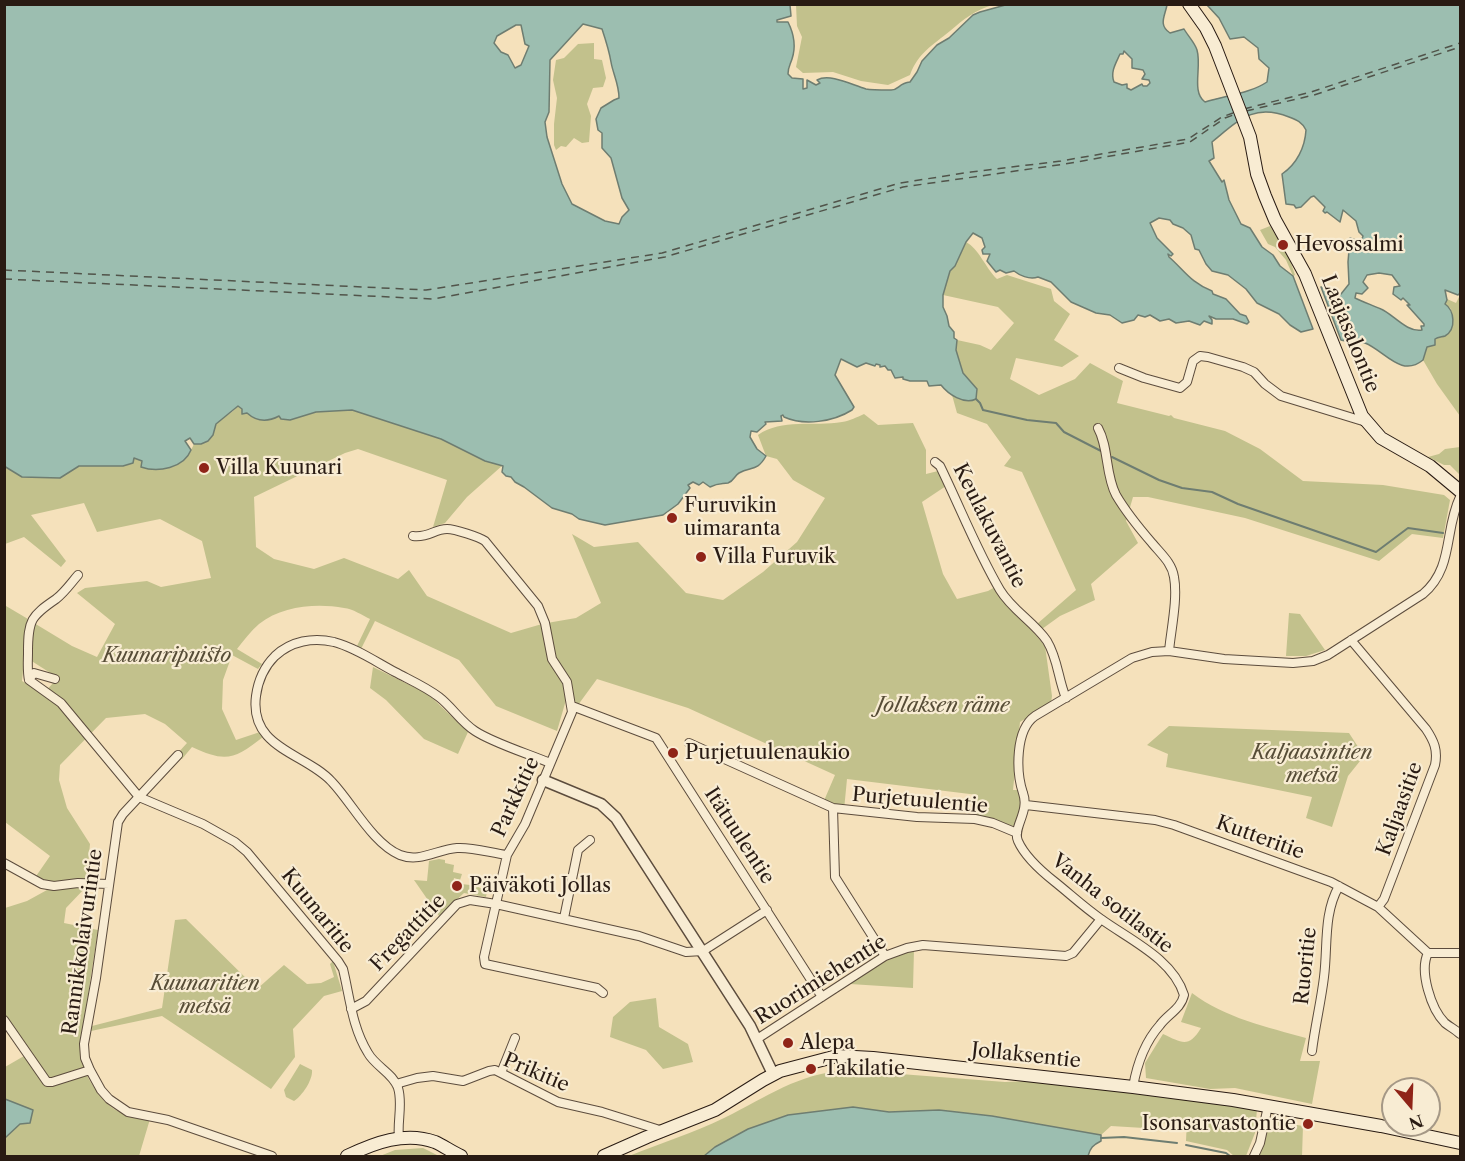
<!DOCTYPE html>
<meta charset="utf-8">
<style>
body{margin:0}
#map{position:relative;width:1465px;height:1161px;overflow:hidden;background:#f5e1bb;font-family:"Libre Caslon Text",serif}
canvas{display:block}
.frame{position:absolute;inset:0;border:6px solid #291b13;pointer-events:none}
.north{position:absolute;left:1381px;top:1077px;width:60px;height:60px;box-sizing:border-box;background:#f8ecd3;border:2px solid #a59886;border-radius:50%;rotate:161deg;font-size:16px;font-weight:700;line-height:24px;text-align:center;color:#291b13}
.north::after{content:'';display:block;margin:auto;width:21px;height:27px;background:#8f2418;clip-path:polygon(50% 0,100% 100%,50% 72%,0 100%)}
</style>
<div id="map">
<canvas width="1465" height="1161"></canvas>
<div class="frame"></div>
<div class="north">N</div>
</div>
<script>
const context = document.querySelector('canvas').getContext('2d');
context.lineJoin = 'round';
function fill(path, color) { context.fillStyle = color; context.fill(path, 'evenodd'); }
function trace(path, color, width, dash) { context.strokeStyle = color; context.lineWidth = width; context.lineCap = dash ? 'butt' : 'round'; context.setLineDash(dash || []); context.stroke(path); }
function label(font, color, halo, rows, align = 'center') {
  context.font = font + ' "Libre Caslon Text",serif'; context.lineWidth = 4.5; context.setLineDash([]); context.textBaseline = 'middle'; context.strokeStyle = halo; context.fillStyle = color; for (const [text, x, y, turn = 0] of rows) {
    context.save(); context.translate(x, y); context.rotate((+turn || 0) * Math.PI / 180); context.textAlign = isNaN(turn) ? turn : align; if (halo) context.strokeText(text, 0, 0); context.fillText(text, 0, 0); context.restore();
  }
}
fill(new Path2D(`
 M796 5V4L993 5C975 10 964 19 950 31 933 45 918 53 910 75L888 85 861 81 833 72 803 73 796 67 802 37 797 26Z
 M594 43V59L602 60 606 78 603 87 593 88 587 104 591 116 589 142 582 143 574 138 566 147 561 146 556 150 554 145V124L557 98 553 80 556 60 564 58 578 44Z
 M1270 226 1289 257 1295 275 1293 276 1286 260 1275 247 1268 244 1260 230Z
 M966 242C979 249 985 267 997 279L1007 275 1051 289 1054 301 1070 314 1054 340 1079 356 1062 367 1016 358 1010 379 1039 395 1075 379 1090 363 1123 381 1117 403 1169 416 1171 415 1174 418 1225 431 1260 449 1303 481 1383 485 1444 495 1450 500 1443 538 1412 534 1379 561 1245 518 1148 497H1133L1126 521 1138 543 1091 584 1095 600 1060 616 1042 629 1037 624 1076 590 1022 472 1004 466 1011 457 987 424 957 413 952 395C961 399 967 403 976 399L977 389 963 373 956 350 957 340 980 345 991 350 1014 323 998 307 943 295 950 271 955 266Z
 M1460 295V416L1437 384 1423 360 1427 346 1435 345V339L1452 317 1451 309 1445 304 1447 299 1456 303Z
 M238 406 247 413 279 416 290 420 316 412 352 410 441 439 485 461 503 465 467 497 445 523 433 527 447 480 358 449 345 453 254 497 256 547 274 559 314 569 344 558 398 579 409 570 427 596 511 633 542 624 565 683 566 700 557 731 496 706 459 660 375 621 361 649 357 646 370 619C362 615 353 609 344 608 316 603 282 606 259 624 251 631 244 640 237 649L262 664 258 669 232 655 223 680 222 709 236 740 260 732 263 737C235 759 226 763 192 747L182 759 177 754 187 743 165 724 145 714 106 718 60 765 59 780 67 808 90 844 86 887 66 908 64 923 98 930 81 1041 86 1069 51 1080 46 1078 5 1015V908L27 901 47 890 32 882 50 856 5 822 4 595 6 606 28 619 22 681 43 694 54 682 52 674 30 660 31 641 34 623 72 646 97 657 115 624 77 593 85 588 147 581 161 587 211 578 202 541 160 519 97 532 84 503 31 515 66 561 61 567 24 537 5 544V466L22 477 60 478 79 466H123L134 458 142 461 188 456 194 444C210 444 209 436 215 426 220 418 232 414 238 406Z
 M864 414 878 425 913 423 926 450V474L938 471 946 486 922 502 943 574 957 599 988 591 995 587 1045 646 1052 696 1051 703 1020 722 1013 790H1019L1022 804 1016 825 1012 826 975 817 978 795 847 779 844 810 823 803 835 775 688 708 597 679 578 705C559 683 553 651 547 623L576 618 601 603 572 534 594 547 638 542 686 593 723 600 763 572 797 542 825 498 793 480 777 459 766 456 758 435C782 418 814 427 842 422 850 421 857 417 864 414Z
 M1460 447V475L1450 465H1444L1428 457 1439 454 1445 449Z
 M1289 613 1300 614 1325 650 1306 656H1286Z
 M373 667 428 694 468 732 458 754 424 739 386 700 370 688Z
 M1169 726 1349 733 1364 756 1348 776 1332 827 1306 818 1312 797 1166 767 1168 754 1147 745Z
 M439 859 445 860V863L454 865 453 872 462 874 460 880 454 878 453 883 470 885 472 876 480 877 478 887 487 891 486 897 464 893 439 916 414 880 427 881 429 861Z
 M186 919 257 989 284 965 307 984 321 983 334 977 330 964 333 961 342 991 324 996 293 1029 295 1057 271 1089 162 1016 91 1031 92 1026 162 1008 175 920Z
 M914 950 913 988 850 984C871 969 889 955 914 950Z
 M1192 993C1225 1018 1267 1027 1306 1038L1300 1061H1320L1312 1104 1235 1088 1210 1089 1146 1078 1145 1063 1163 1034C1182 1043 1189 1048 1201 1028L1181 1022Z
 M656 998 659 1027 688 1044 693 1062 663 1069 646 1050 610 1037 613 1017 630 1002Z
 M24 1056 48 1086 86 1074C103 1104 114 1116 150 1119L139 1156H5V1067Z
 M300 1064 312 1070C313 1080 302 1096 294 1101L286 1097 284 1090Z
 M848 1070 1005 1082 1032 1081 1257 1109 1255 1133 1246 1156H1234L1227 1150 1186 1141 1187 1118 1144 1128 1111 1126 1101 1135 992 1116 940 1110 889 1112 853 1107 821 1112 715 1147 704 1156H629C661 1143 693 1133 724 1118 769 1096 796 1074 848 1070Z
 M1268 1120 1303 1126 1302 1156H1258L1261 1150Z
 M423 1148 439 1156H380L395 1150Z`), '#c2c18c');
const water = new Path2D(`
 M1009 4 1167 5C1165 16 1158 25 1170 33L1184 29C1188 36 1195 43 1197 50 1202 67 1191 92 1205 102 1226 95 1249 94 1267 82L1269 68 1259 59 1258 48 1244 37 1230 39 1219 18 1207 5H1460V293L1458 295 1445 290 1447 300 1445 304C1454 310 1457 329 1445 336 1442 337 1438 337 1435 339V345L1427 347 1423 360C1401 378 1385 351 1365 343 1359 341 1348 342 1341 340L1321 287 1341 294 1349 284 1348 262 1350 238 1361 242 1363 236 1359 232 1356 221 1343 210 1340 222 1327 212 1325 213 1323 211 1325 207 1314 196 1311 197 1301 207 1296 208 1294 205 1286 204 1282 174C1297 164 1305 147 1306 130 1302 122 1297 120 1289 117 1254 103 1239 120 1212 142L1214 158 1209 161 1222 182 1224 180 1229 200 1241 224 1250 228 1262 247 1273 255 1280 266 1293 276 1313 329 1301 332 1290 325 1279 314 1257 303 1246 289 1228 275 1212 271 1206 264 1199 250 1195 249 1191 235 1183 228 1173 224 1170 220 1159 218 1150 223 1157 238 1173 254 1171 256 1168 254 1169 257C1184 270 1191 283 1212 291L1213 294 1226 299 1240 314 1246 316 1249 322 1247 324 1233 319H1216L1209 316 1212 320V324L1204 321 1200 325 1189 321 1176 323 1169 319 1160 321 1150 315 1145 317 1138 315 1134 320 1122 323 1110 315 1096 313 1071 302 1051 282 1038 277C1029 280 1019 275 1014 271L1006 273 1000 270 996 272 987 261 990 254H983L982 250 985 247 982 238 973 233 966 242 955 266 950 271 943 295V307L947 316 949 326 954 332V338L957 340 956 350 963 373 977 389 976 399C964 405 948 394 941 385L929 386 927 381H910L903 379V377L895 378 891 370H888L885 366 880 367V365L876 364 875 366 866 363 857 367 841 359 835 375 854 407 852 410C833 422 804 426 784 417L783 415 781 416 782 421 765 422 766 424 757 432 751 431 750 437 757 449 766 456C757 472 751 466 739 473 734 476 734 481 728 483 720 484 718 483 710 487L703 482 699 485 693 482 688 485 690 488 678 504 663 515 605 525 579 519 572 514 552 508 524 487 515 482 511 477 506 476 502 472 503 466 485 461 441 439 352 410 316 412 290 420 281 419 279 416C268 422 257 422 247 413L242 414V409L238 406 216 424 213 435 208 441 201 444H194L190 438 185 441 191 450C184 468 158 473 141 467L142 461 134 458 133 463 123 466H79L60 478 22 477 4 466V5H790L791 16 777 20V22H788C794 34 796 47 792 59 790 65 788 67 788 74L792 78 803 79V89L807 88V80L816 85 820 83 817 80C830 73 852 85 866 89 871 90 883 90 890 90 899 91 898 83 910 82L917 72 922 61 937 45 949 38 973 15 980 12ZM583 24 602 29C606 41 609 50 611 62 613 74 619 84 619 98L614 100 601 108 596 119 598 130 602 133V148L611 158 622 198 629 210 622 217 619 224 605 221 572 204 562 184 547 137 545 122 549 112 550 60ZM516 25H521L525 44 529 46 521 65 515 68 508 55 501 52 494 43 497 36ZM1124 51 1132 59V68L1143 70 1145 74 1142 79 1149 80 1150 83 1147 86H1143L1142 84 1131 90 1127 88V84L1122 85 1114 82C1110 72 1116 63 1120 54H1123ZM1379 273 1392 275 1400 286 1394 287 1393 294 1401 300 1403 298 1410 305H1407L1424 324V326H1421L1422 330C1407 333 1393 314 1381 309 1372 305 1363 302 1355 298L1356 293 1362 294 1368 288 1363 282 1367 275Z
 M5 1099 33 1110 30 1123 20 1124 5 1138Z
 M853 1107 889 1112 939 1110 992 1116 1101 1135V1141C1093 1145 1090 1148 1088 1156H704L715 1147 748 1129 788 1115Z`);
fill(water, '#9cbeb0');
trace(water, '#6e7d71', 1.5);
trace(new Path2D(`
 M976 399 980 403 983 410 1027 420 1056 423 1064 432 1101 451
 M1112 457 1159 480 1182 488 1212 492 1238 504 1376 552 1408 528 1443 533
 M1101 1138 1124 1137 1177 1143
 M1186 1145 1226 1153 1230 1156`), '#6e7d71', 2);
trace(new Path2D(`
 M1244 109 1311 92 1460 43
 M1246 111 1314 95 1460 47
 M4 270 426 290 662 253 900 183 971 172 1061 161 1188 139 1222 117 1233 113
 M4 279 433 299 665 257 903 187 1065 164 1190 142 1225 118 1236 114`), '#51544a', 1.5, [8, 6]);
const minor = new Path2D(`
 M1119 368 1144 378 1180 388 1187 382 1193 361 1200 356 1208 357 1243 367 1254 372 1265 384 1281 396 1366 422
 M1098 428C1109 448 1105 474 1116 495 1126 512 1139 528 1152 543 1161 554 1172 563 1174 577 1178 598 1171 630 1169 651
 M935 462 940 466C960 507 977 551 1000 590 1012 610 1034 622 1047 641 1058 659 1058 679 1066 698
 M413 536C429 538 434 529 447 529 455 529 479 537 485 541L538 606 545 623 552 659 567 682 572 712 525 824 507 855 484 957 485 964 597 988 603 993
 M78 575C71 583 65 592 56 599 31 616 28 620 28 652 28 661 27 671 29 680L61 703 139 797 203 824 235 842 247 852 338 961 343 969C350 998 352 1027 368 1053 375 1066 394 1074 398 1088 403 1103 397 1122 399 1138
 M1351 640 1426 729C1434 741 1438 750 1435 765L1384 899 1378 907
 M29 680 34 673 55 679
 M572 706 656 738 822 997
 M689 743 833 808 917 817 975 819 993 823 1017 833
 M178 755 123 814 118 822 96 978 84 1044 85 1058 90 1070 101 1090 109 1099 128 1112 168 1120 272 1156
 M1026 805 1155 820 1174 825 1331 882 1378 907 1428 953H1460
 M833 808 835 877 885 956
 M507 855C491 853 473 847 457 848 438 849 420 863 400 855 373 844 352 803 332 782 306 753 249 749 256 696 258 681 264 667 275 656 291 641 313 637 334 642 356 648 376 662 395 672 410 680 426 687 439 697 452 707 461 722 475 731 493 743 529 754 550 763
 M4 863 42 884 54 886 78 883 109 884
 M564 918 578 850 590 840
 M1428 953C1419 971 1431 1009 1445 1023 1450 1027 1456 1030 1460 1034
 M351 1009 366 1001 457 904 470 900 496 904 639 936 686 952 703 951 767 910
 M4 1020 47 1082H52L90 1070
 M757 1039 885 956 907 948 923 945 1066 956 1073 953 1101 919
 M1312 1051C1315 1026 1321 1002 1324 977 1328 946 1323 914 1339 886
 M501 1073 515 1038
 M396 1084 417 1078 433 1076 463 1081 489 1071 495 1070 558 1102 602 1112 663 1131
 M1133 1087C1137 1064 1144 1043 1160 1025 1168 1014 1181 1009 1184 995 1173 959 1130 940 1101 919 1085 908 1070 894 1055 882 1041 871 1025 857 1018 841 1012 828 1030 812 1023 793 1016 772 1015 730 1035 716L1132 658 1152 652 1169 651 1224 659 1293 663 1313 661 1328 655 1423 594C1454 568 1444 530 1460 497
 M1254 1156 1260 1143 1268 1106`);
const tertiary = new Path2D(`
 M543 780 601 804 616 818 750 1026 773 1074`);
const secondary = new Path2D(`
 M1189 4 1206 28 1215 46 1250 137 1257 174 1265 196 1275 220 1305 274 1362 416 1381 438 1430 466 1460 491
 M347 1156C374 1143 405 1131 435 1142 444 1146 452 1152 461 1156
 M604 1156 647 1137 715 1110 763 1080 780 1071 837 1056 873 1058 1133 1087 1233 1100 1381 1126 1460 1143`);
trace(minor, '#5c4c3d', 10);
trace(tertiary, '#5c4c3d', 13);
trace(secondary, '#291b13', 14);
trace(minor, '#f8ecd3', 8);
trace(tertiary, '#f8ecd3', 10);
trace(secondary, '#f8ecd3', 12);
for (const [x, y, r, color] of [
 [1283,245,6,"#8f2418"],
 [204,468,6,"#8f2418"],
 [672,518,6,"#8f2418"],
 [701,557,6,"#8f2418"],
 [673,753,6,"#8f2418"],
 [457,886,6,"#8f2418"],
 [788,1043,6,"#8f2418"],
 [811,1069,6,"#8f2418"],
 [1308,1124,6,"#8f2418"]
]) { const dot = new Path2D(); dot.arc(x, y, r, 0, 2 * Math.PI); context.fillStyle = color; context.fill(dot); trace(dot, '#f8ecd3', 2); }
label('20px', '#291b13', '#f8ecd3', [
 ["Hevossalmi",1295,245],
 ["Villa Kuunari",216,468],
 ["Furuvikin",684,506],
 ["uimaranta",684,529],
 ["Villa Furuvik",713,557],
 ["Purjetuulenaukio",685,753],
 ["Päiväkoti Jollas",469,886],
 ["Alepa",800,1043],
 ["Takilatie",823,1069],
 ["Isonsarvastontie",1296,1124,"right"]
], 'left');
label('20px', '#291b13', '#f8ecd3', [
 ["Laajasalontie",1350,334,68],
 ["Keulakuvantie",989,526,63],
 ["Parkkitie",516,797,-65],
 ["Purjetuulentie",920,801,5],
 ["Kaljaasitie",1400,809,-70],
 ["Itätuulentie",739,836,57],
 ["Kutteritie",1260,838,20],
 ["Vanha sotilastie",1112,904,38],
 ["Kuunaritie",317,911,51],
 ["Fregattitie",408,933,-46],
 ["Rannikkolaivurintie",83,942,-82],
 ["Ruoritie",1306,966,-84],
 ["Ruorimiehentie",821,980,-32],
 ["Jollaksentie",1026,1056,6],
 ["Prikitie",536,1073,23]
]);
label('italic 20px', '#574d37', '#f8ecd3', [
 ["Kuunaripuisto",167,656],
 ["Jollaksen räme",943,706],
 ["Kaljaasintien",1312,753],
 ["metsä",1312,776],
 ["Kuunaritien",205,984],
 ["metsä",205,1007]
]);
</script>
